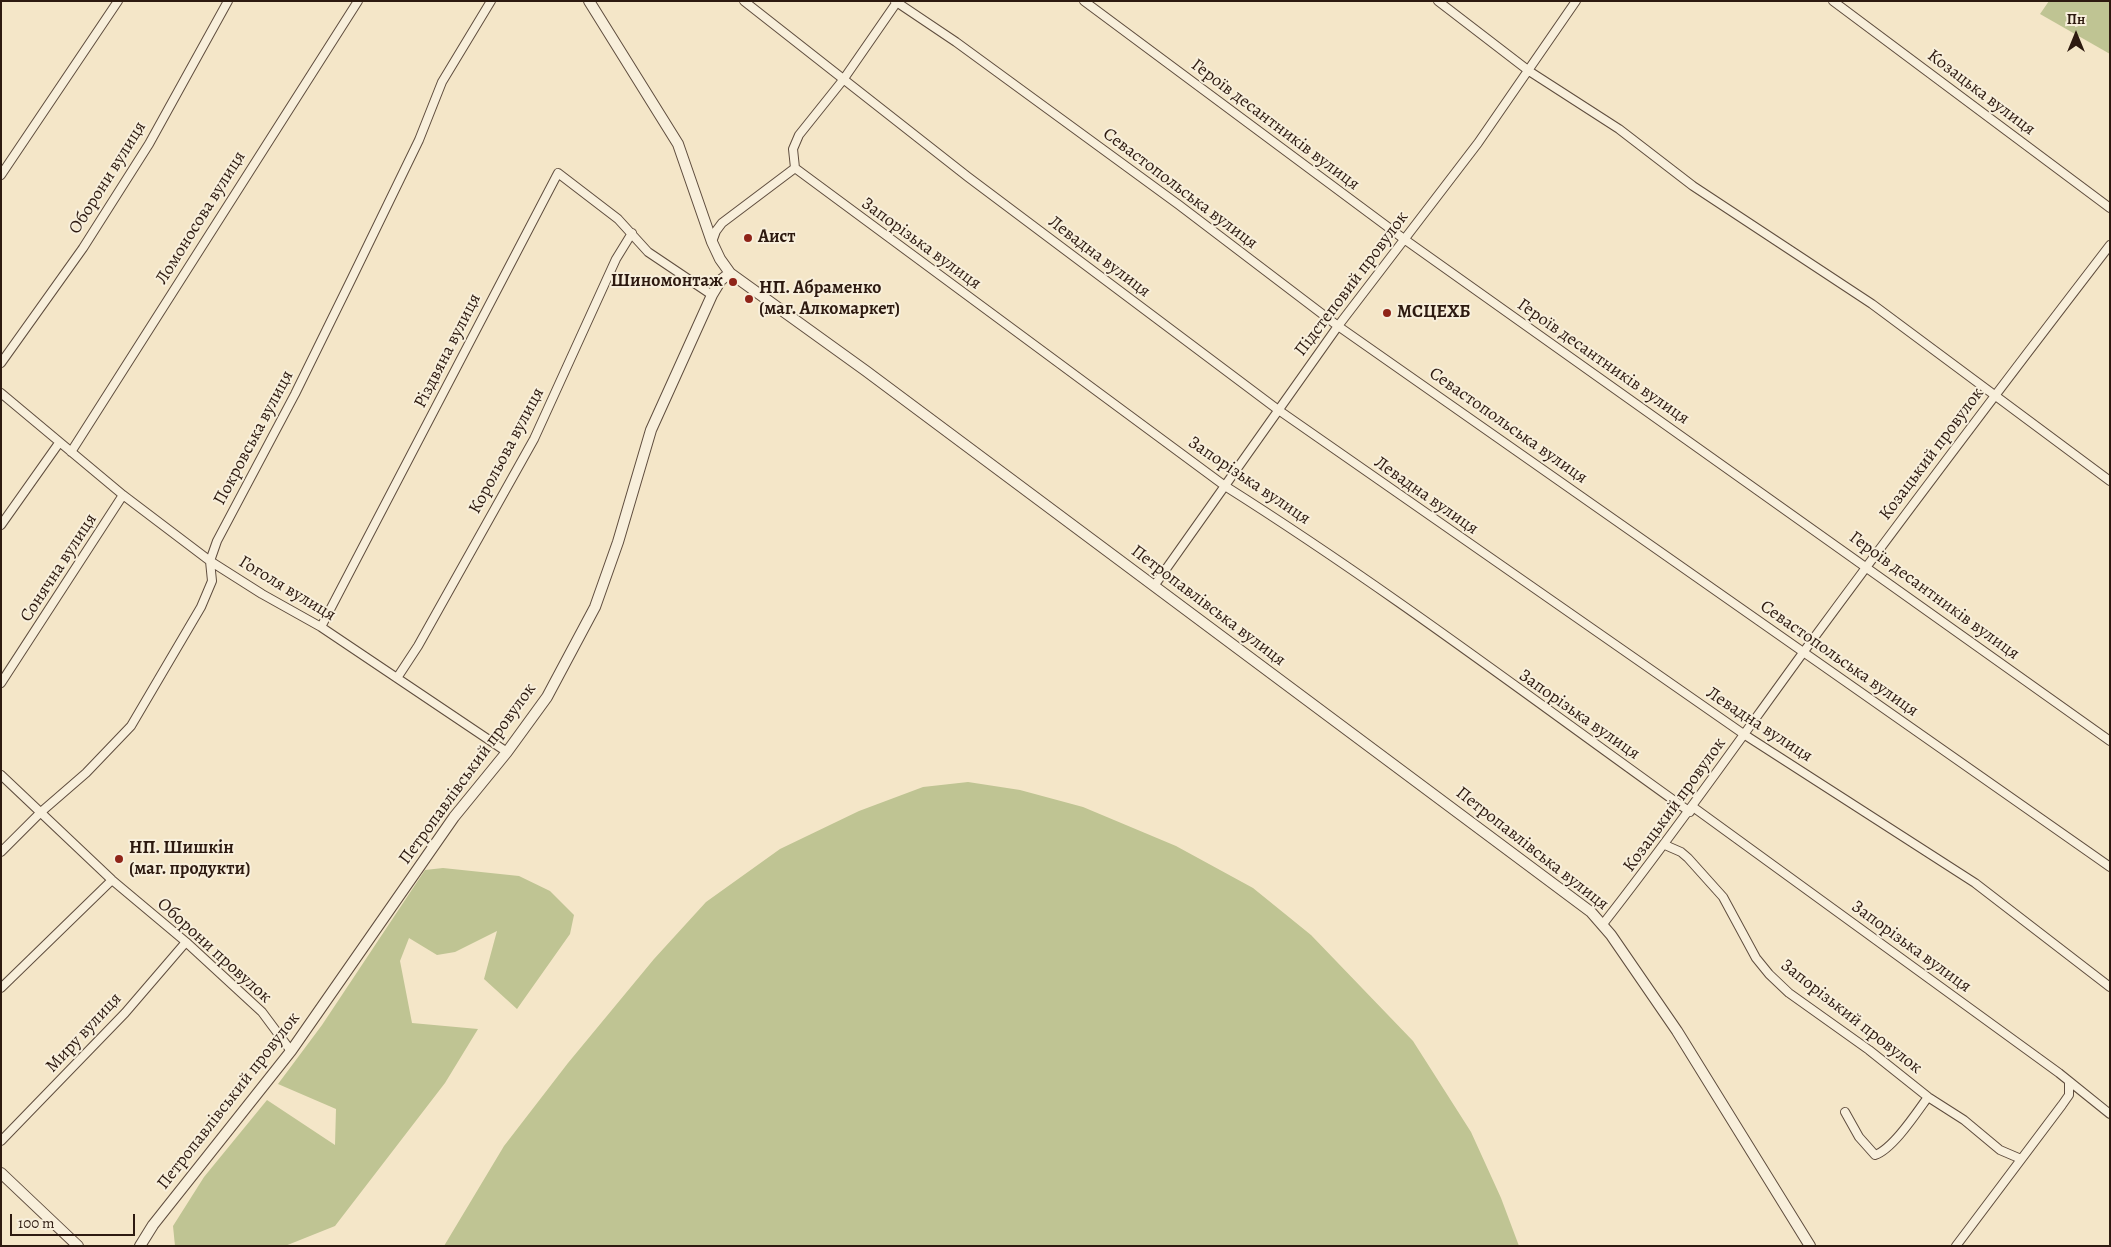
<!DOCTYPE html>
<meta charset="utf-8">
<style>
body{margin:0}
#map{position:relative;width:2111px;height:1247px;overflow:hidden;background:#f4e6c8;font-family:Alegreya,serif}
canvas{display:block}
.frame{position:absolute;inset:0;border:2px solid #2d1a10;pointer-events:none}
.north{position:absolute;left:2051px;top:10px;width:50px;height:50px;-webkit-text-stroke:4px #f8efdb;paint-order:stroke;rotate:0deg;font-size:14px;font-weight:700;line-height:20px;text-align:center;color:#2d1a10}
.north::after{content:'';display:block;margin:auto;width:18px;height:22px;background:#2d1a10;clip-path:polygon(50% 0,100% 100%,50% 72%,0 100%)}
.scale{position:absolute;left:10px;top:1214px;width:125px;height:22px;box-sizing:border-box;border:2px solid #2d1a10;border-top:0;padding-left:6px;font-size:15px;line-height:18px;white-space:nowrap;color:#2d1a10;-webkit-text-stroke:4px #f8efdb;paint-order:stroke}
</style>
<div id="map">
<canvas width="2111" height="1247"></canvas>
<div class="frame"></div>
<div class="north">Пн</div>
<div class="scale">100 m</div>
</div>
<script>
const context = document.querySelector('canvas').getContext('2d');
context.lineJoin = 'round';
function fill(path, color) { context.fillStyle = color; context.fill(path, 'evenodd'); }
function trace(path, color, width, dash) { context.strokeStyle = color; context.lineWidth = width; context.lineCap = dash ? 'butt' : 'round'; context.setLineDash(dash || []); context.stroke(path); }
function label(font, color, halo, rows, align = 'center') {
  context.font = font + ' Alegreya,serif'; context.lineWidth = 4; context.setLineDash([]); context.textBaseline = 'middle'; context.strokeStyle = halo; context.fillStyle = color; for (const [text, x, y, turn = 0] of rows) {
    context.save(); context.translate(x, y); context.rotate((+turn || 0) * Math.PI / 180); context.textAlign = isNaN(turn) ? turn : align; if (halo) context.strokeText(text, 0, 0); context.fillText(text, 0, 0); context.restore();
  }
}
fill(new Path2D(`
 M2049 1H2110V54L2040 14Z
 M968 782 1020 790 1083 807 1176 846 1253 888 1311 935 1413 1041 1471 1132 1501 1198 1519 1246H444L504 1146 568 1063 654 959 706 902 780 849 859 811 923 787Z
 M443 868 519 876 550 891 574 915 570 934 517 1009 484 979 497 931 455 952 437 955 409 938 400 961 412 1023 478 1029 445 1083 335 1226 285 1246H175L173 1226 204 1177 267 1100 335 1145 336 1109 278 1084 322 1025 425 870Z`), '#bfc493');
const minor = new Path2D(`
 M744 1 968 177 1277 409 1745 735 1975 883 2110 987
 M895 1 956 42 1179 205 1338 326 2110 867
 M1084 1 1404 239 2110 741
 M1438 1 1529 71 1619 129 1693 186 1872 304 2110 481
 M1833 1 2110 208
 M795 168 1225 486C1385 587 1536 702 1690 812
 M795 168 793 149 799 135 843 80 897 2
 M1 175 118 1
 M712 242 716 231 722 223 795 168
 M1 363 83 248 149 144 228 1
 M1 393 123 495 210 561 262 594 321 627 507 752
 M71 452 358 1
 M1 525 59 443
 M1154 586 1338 326 1478 143 1576 1
 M321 627 558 173 618 219 648 252 712 295
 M397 678 418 646 534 439 616 259 632 233
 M1 683 123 495
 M1 775 112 880 186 942 262 1012 291 1051
 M1693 807 2059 1073 2110 1114
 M1665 845 1681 852 1688 858 1723 897 1756 958 1769 974 1789 993 1869 1050 1928 1097 1964 1120 2000 1150 2021 1159
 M1 852 41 812 86 773 131 726 201 607 212 581 210 561 217 541 295 394 352 278 419 140 442 82 491 1
 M1603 924C1673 835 1738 742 1805 650 1905 514 2007 379 2110 245
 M1 988 112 880
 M1845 1112 1859 1137 1875 1155C1893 1149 1917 1112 1928 1097
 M1 1141 125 1013 186 942
 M1956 1246 2062 1105 2069 1095V1083`);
const tertiary = new Path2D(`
 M589 1 678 144 712 242 720 259 730 273 866 371 1591 912 1611 935 1677 1031 1810 1246
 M1 1173 78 1246
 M140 1246 153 1225 291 1051 454 817 507 752 547 697 595 607 618 542 651 430 712 295 721 280 730 273`);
trace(minor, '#5f4d3e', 10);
trace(tertiary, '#5f4d3e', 12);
trace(minor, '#f8efdb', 8);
trace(tertiary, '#f8efdb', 10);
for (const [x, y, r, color] of [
 [748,238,5,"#8f2418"],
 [733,282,5,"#8f2418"],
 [749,299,5,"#8f2418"],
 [1387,313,5,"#8f2418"],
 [119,859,5,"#8f2418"]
]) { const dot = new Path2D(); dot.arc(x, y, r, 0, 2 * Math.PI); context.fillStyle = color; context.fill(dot); trace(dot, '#f8efdb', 2); }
label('18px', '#2d1a10', '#f8efdb', [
 ["Козацька вулиця",1981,93,37],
 ["Героїв десантників вулиця",1275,125,37],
 ["Оборони вулиця",108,178,-58],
 ["Севастопольська вулиця",1180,189,37],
 ["Ломоносова вулиця",201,218,-58],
 ["Запорізька вулиця",921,244,36],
 ["Левадна вулиця",1099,257,37],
 ["Підстеповий провулок",1352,284,-53],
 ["Різдвяна вулиця",448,351,-63],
 ["Героїв десантників вулиця",1603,362,35],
 ["Севастопольська вулиця",1508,426,35],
 ["Покровська вулиця",254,438,-62],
 ["Корольова вулиця",507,451,-62],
 ["Козацький провулок",1932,454,-53],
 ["Запорізька вулиця",1249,481,34],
 ["Левадна вулиця",1426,496,35],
 ["Сонячна вулиця",59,568,-57],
 ["Гоголя вулиця",287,589,31],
 ["Героїв десантників вулиця",1934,596,36],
 ["Петропавлівська вулиця",1208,606,37],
 ["Севастопольська вулиця",1839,659,35],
 ["Запорізька вулиця",1579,715,35],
 ["Левадна вулиця",1759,725,33],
 ["Петропавлівський провулок",468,774,-54],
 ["Козацький провулок",1675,805,-54],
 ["Петропавлівська вулиця",1532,849,38],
 ["Запорізька вулиця",1911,947,36],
 ["Оборони провулок",214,951,42],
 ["Запорізький провулок",1851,1017,38],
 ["Миру вулиця",84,1033,-47],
 ["Петропавлівський провулок",229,1101,-52]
]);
label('bold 18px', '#2d1a10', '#f8efdb', [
 ["Аист",758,238],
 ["Шиномонтаж",723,282,"right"],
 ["НП. Абраменко",759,289],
 ["(маг. Алкомаркет)",759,310],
 ["МСЦЕХБ",1397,313],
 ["НП. Шишкін",129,849],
 ["(маг. продукти)",129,870]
], 'left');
</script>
